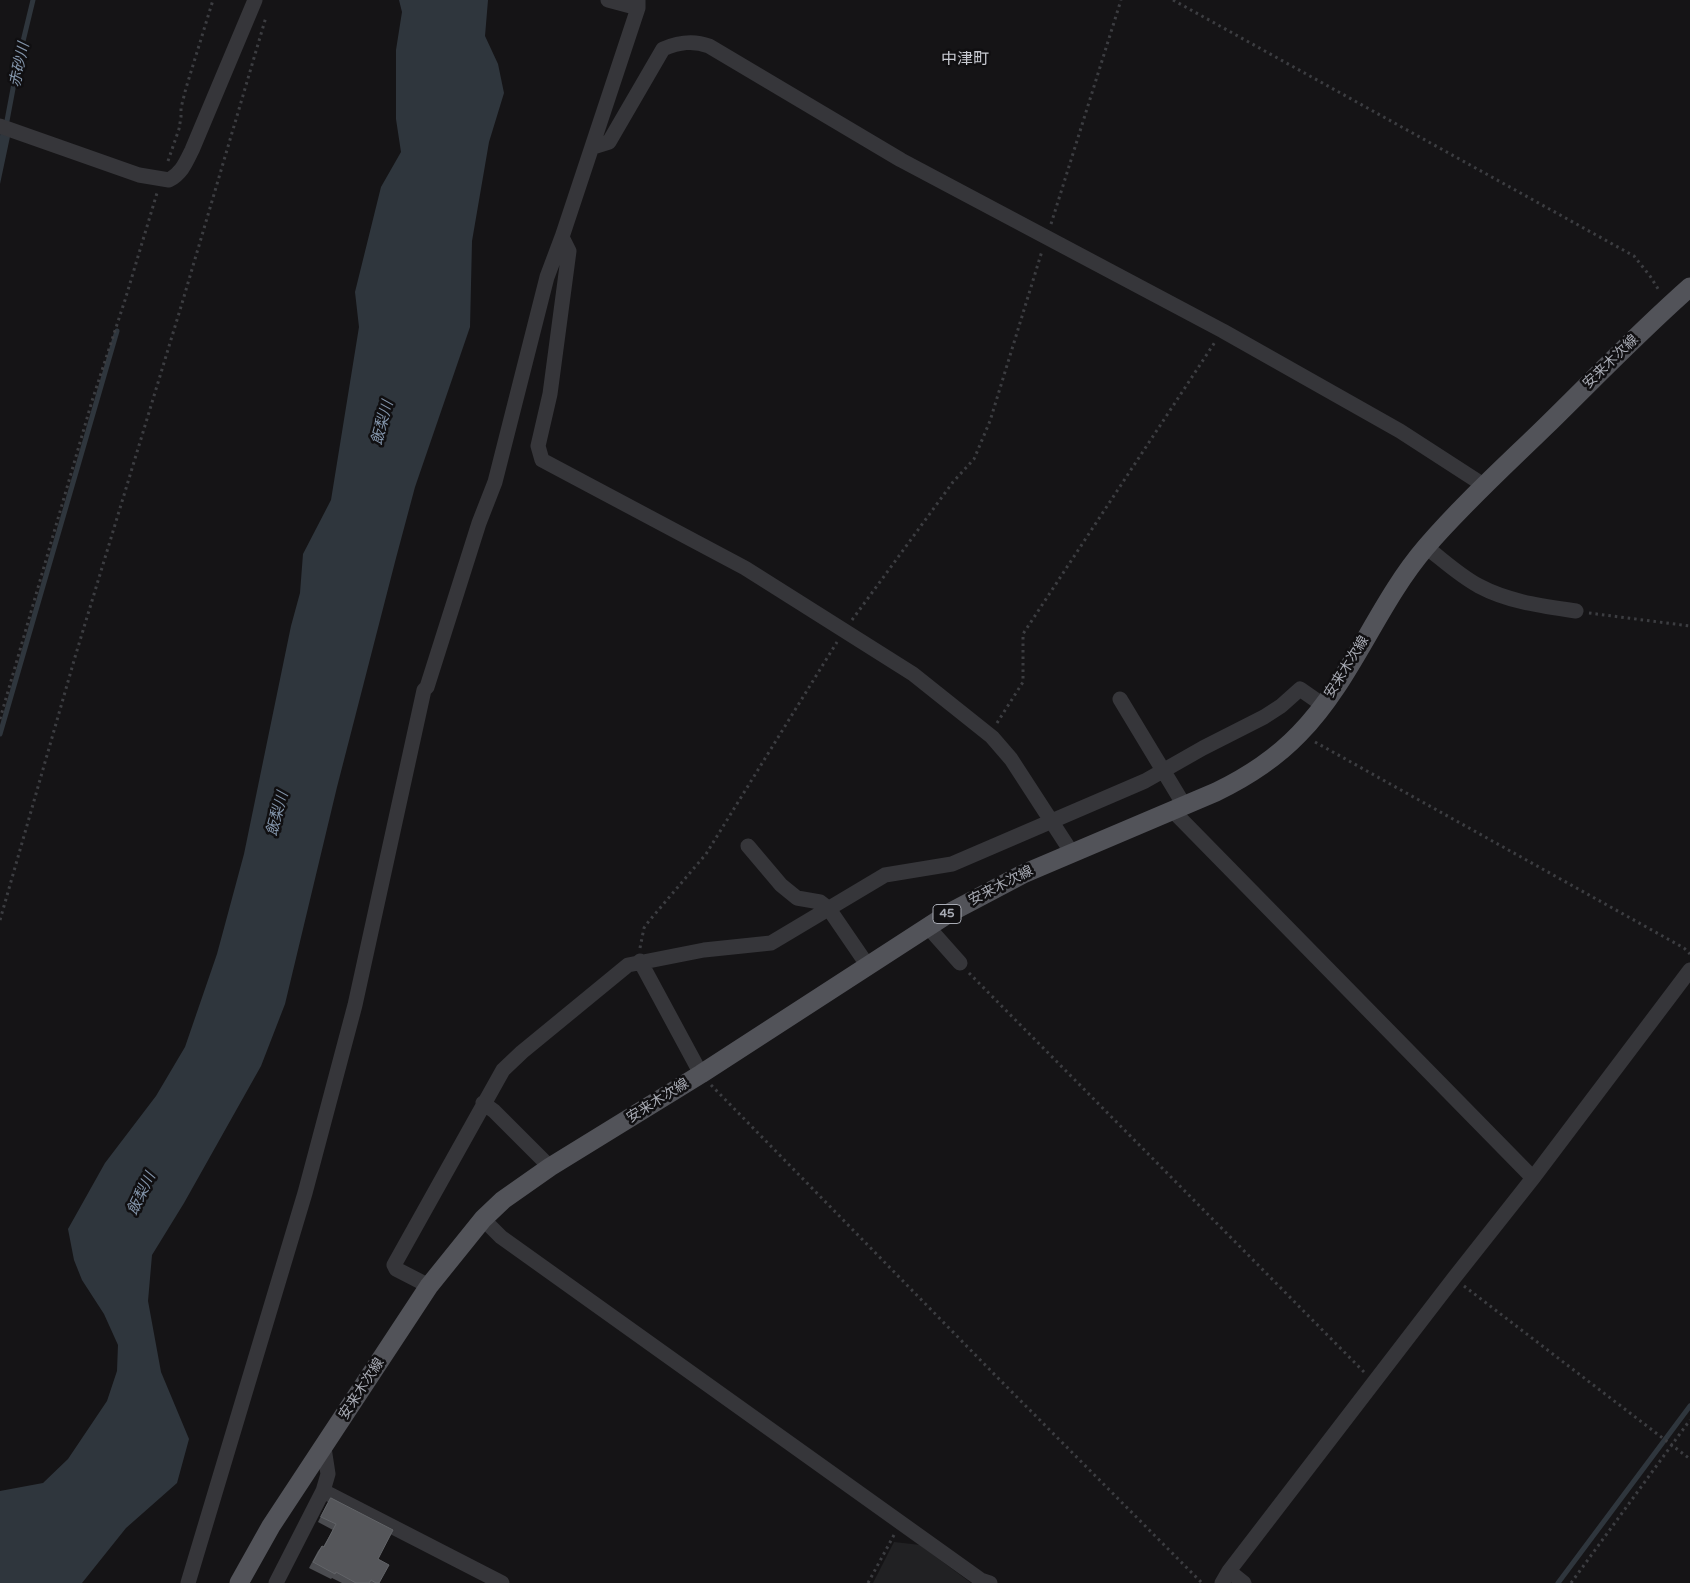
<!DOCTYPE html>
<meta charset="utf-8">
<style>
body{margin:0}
canvas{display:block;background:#151416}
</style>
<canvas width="1690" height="1583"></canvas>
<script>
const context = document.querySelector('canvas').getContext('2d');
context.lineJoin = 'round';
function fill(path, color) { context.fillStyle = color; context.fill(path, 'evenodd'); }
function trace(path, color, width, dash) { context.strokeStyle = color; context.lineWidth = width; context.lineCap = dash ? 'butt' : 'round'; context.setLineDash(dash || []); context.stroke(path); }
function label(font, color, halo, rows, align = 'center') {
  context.font = font + ' "Varela Round","Noto Sans JP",sans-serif'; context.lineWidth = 5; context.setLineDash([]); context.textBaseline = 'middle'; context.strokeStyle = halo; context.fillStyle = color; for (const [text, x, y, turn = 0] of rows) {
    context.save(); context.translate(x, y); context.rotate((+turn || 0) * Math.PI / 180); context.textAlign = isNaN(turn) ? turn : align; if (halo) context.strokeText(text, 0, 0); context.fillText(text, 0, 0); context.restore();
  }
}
fill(new Path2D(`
 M894 1542 920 1545 971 1583H873Z`), '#212123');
fill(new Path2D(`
 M399 0H488L485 36 498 64 504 93 489 142 472 241 470 327 415 487 396 558 337 787 285 1004 261 1066 184 1203 152 1255 148 1301 161 1372 189 1439 177 1483 126 1528 82 1583H0V1491L43 1483 68 1459 107 1401 117 1371 118 1345 104 1314 82 1280 74 1260 68 1229 105 1163 156 1096 185 1047 217 954 244 854 291 626 300 593 303 554 331 500 359 327 355 292 381 187 401 152 396 119V50L402 12Z
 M1 129 11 132 0 184V136Z`), '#2f363d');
trace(new Path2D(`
 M6 126 18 62 33 0
 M0 734 117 331
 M1558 1583 1690 1406`), '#2f363d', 5);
trace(new Path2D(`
 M1173 0 1634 256 1650 276 1660 292
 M168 161 179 129 181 117V108L186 88 213 0
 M1051 224 1121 0
 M1589 613 1690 626
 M852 620 953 482 974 459 990 421 1042 251
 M0 719 92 401 125 300 157 193
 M997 723 1023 682V634L1215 342
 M1315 742 1684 948 1690 954
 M0 920 75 657 183 300 266 17
 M640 948 644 928 649 921 706 854 837 642
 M969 973 1364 1372
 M711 1085 997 1377 1202 1583
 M1464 1286 1690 1459
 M868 1583 894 1535
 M1571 1583 1690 1420`), '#3c3d41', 3, [2.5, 4]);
trace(new Path2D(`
 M608 0 638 8
 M0 126 139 175 169 180C182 173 186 162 192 150L255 0
 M593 147 609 142 663 49C679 42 693 40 709 46L901 160 1223 331 1400 431 1485 486
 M562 237 569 251 550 394 538 446 542 460 745 568 913 674 992 737 1011 759 1072 853
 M1426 547C1443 560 1460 576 1479 586 1509 602 1543 606 1576 611
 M1120 699 1184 805
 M1172 810 1533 1178
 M748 846 781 885 797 898 820 902 829 909 868 966
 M928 927 960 963
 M640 961 701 1074
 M483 1103 494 1111 550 1167
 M483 1219 501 1237 981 1580 990 1583
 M429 1286 396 1269 394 1265 503 1070 522 1052 628 965 704 950 771 943 885 875 952 864 1145 781 1203 748 1264 717 1281 706 1300 689 1323 705
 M323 1491 502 1583
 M1229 1571 1244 1583
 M188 1583 305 1193 355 1005 424 690 427 687 479 523 495 482 547 277 562 237 638 8V0
 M276 1583 323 1491 328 1474 324 1448
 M1222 1583 1229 1571 1454 1278 1533 1178 1690 970`), '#36363a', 15);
trace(new Path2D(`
 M239 1583 271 1526 429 1286 483 1219 503 1200 550 1167 701 1074 951 912 1023 874 1216 792C1247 777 1275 759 1299 734 1352 680 1377 604 1426 547 1463 504 1506 465 1546 426 1594 379 1640 331 1690 287`), '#525359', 19);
fill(new Path2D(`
 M331 1498 378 1559 379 1583H342L332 1578 331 1579 309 1568 318 1551 322 1546 323 1547 333 1530 318 1522 327 1504Z`), '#4b4c50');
const building = new Path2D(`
 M331 1498 393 1530 378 1559 389 1565 379 1583H376L371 1580 369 1583H356L336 1572 335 1574 313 1562 322 1546 324 1547 336 1524 321 1517Z`);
fill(building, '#55565a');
trace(building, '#626468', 1);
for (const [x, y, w] of [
 [947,914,28]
]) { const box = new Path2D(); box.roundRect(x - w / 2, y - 9.5, w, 19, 4); context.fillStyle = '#100f11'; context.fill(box); trace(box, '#a8abb4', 1); }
label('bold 12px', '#a8abb4', null, [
 ["45",947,914]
]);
label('14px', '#a8abb4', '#100f11', [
 ["安来木次線",1611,362,-44],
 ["安来木次線",1347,667,-58],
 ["安来木次線",1001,886,-27],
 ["安来木次線",658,1101,-32],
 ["安来木次線",362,1389,-57]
]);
label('italic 15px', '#8395ab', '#100f11', [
 ["赤砂川",20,65,-78],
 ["飯梨川",383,423,-75],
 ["飯梨川",278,814,-75],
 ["飯梨川",142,1194,-64]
]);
label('16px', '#c8cad1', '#100f11', [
 ["中津町",965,60]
]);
</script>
